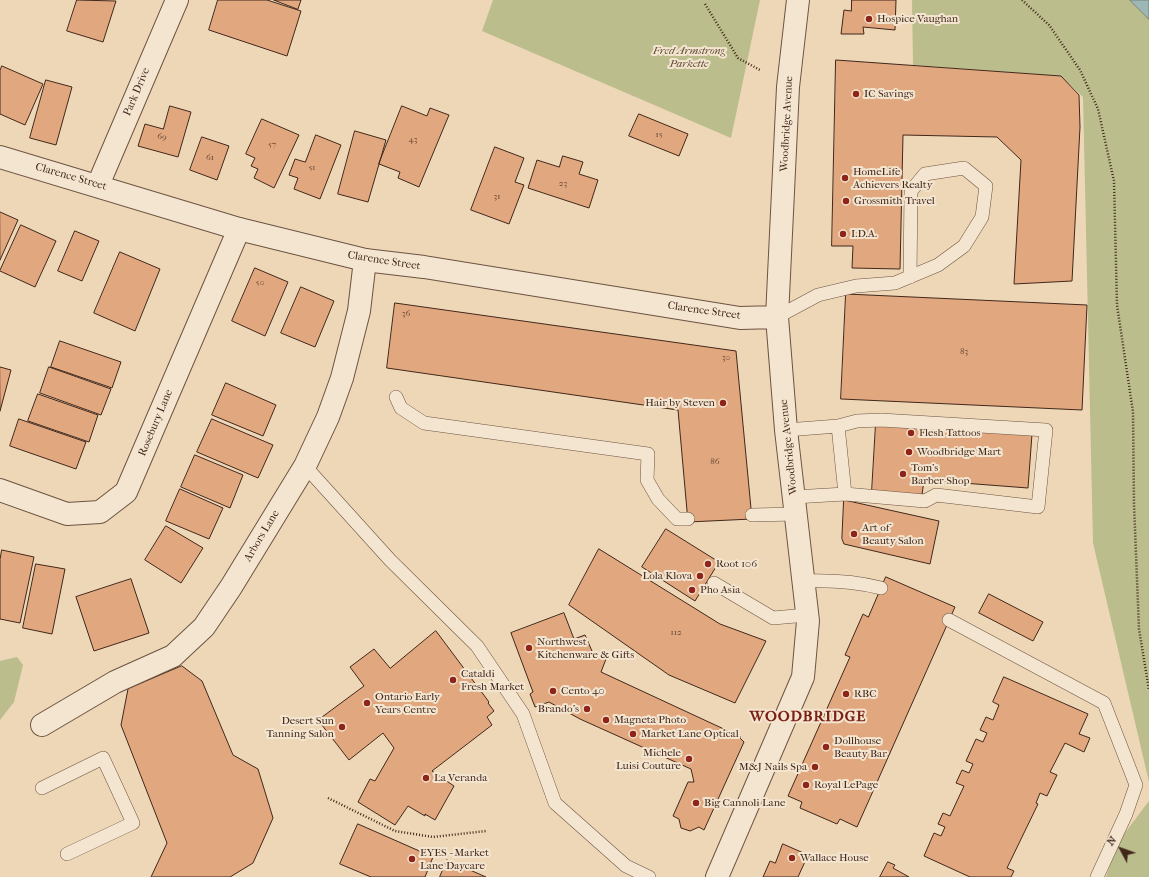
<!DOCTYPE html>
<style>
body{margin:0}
#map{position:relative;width:1149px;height:877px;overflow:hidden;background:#eed7b6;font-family:"IM FELL French Canon",serif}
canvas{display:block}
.north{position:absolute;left:1101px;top:829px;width:40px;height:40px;-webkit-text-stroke:3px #f4e5d0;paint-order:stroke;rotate:311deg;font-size:11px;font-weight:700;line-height:16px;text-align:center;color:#41271b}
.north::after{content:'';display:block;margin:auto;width:14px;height:18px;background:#41271b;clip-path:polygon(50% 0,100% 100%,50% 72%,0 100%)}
</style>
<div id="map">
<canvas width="1149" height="877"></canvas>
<div class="north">N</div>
</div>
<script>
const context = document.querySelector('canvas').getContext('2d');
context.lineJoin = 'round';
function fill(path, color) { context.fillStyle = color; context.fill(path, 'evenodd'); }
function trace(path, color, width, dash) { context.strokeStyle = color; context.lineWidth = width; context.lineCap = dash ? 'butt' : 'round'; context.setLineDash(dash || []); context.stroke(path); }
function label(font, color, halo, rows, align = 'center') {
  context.font = font + ' "IM FELL French Canon",serif'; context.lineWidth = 4; context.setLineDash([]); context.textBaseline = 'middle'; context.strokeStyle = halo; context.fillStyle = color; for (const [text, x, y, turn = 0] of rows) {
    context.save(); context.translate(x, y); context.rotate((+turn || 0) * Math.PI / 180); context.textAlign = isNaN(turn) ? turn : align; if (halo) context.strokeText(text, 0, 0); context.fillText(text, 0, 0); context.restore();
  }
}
fill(new Path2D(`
 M493 0H760L731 138 482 31Z
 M912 0H1130L1149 19V782L1093 543 1083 97 1061 76 913 65Z
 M17 657 23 665 14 702 0 720V661Z
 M1149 801V877H1106L1118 842Z`), '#bbbd8c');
const water = new Path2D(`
 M1130 0H1149V19Z`);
fill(water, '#9cb8b6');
trace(water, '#787e78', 1);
const building = new Path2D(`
 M77 0 116 1 103 42 67 31Z
 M218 0H267L301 11 287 56 209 30Z
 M274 0H301L298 9Z
 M852 0H896L895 30 863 27 864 34H841L844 10 851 11Z
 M836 60 1061 76 1079 95 1080 127 1072 281 1014 284 1021 160 997 137 903 135 900 269 852 268 853 246H832Z
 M2 66 43 84 25 125 0 114V71Z
 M46 80 72 87 56 145 30 138Z
 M170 106 191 112 178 157 138 146 145 124 163 129Z
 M402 106 427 116 430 108 449 115 419 187 398 178 400 172 379 164Z
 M639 114 688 134 679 156 629 136Z
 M262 119 299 135 274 188 254 178 258 169 251 166 255 158 246 154Z
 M355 131 386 140 368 202 338 194Z
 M316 135 341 145 320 199 294 189 298 178 289 175 295 159 305 162Z
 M202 137 229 146 217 180 190 170Z
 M495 147 524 158 515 182 524 185 509 224 471 210Z
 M563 156 583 162 579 174 598 180 589 208 528 188 537 160 559 167Z
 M0 212 18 220 0 260Z
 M21 225 56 241 35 287 0 271Z
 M75 231 99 241 82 281 58 271Z
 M120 252 160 269 135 331 94 313Z
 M255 268 288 282 265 336 232 321Z
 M301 287 334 301 315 347 281 333Z
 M846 294 1087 305 1082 410 841 399Z
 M395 303 736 351 752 519 688 522 678 410 387 368Z
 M60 341 121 362 112 388 51 367Z
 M0 367 11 370 0 411Z
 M49 367 111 389 101 415 40 393Z
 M226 383 276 405 263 436 212 415Z
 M38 394 98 415 89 442 28 421Z
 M19 419 86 442 76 469 10 446Z
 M212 419 273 445 258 478 197 452Z
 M876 423 1032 434 1028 488 924 480 922 495 872 491Z
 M195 455 243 475 230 508 181 487Z
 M180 489 223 508 209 539 166 521Z
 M844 500 939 521 930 564 844 544 842 539Z
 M166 526 203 548 181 583 145 560Z
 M666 529 719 562 695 601 642 567Z
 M599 549 720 624 766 641 735 703 669 675 569 605Z
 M2 550 34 557 20 623 0 619V560Z
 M36 564 65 569 52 634 23 628Z
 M886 577 955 607 857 827 840 819 837 824 800 808 802 802 788 796 850 657 845 655 863 614 868 617Z
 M131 579 149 633 94 651 76 597Z
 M989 594 1043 622 1033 641 979 613Z
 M564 613 574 639 585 635 592 651 580 656 581 658 594 653 606 659 601 672 741 737 740 738 744 742 704 830 699 827 690 831 681 828 679 819 673 816 688 782H694L691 769 580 719 549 702 535 707 530 694 533 692 511 633Z
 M436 631 489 702 488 703 494 711 487 717 492 725 432 771 454 786 435 820 425 814V816L408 806 395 825 358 802 370 779 375 781 394 748 383 733 349 760 318 720 364 686 350 667 374 649 390 668Z
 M182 666 202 681 233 755 258 769 273 818 253 863 230 877H151L167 843 121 725 128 689Z
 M1004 677 1088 714 1079 734 1090 738 1084 752 1065 743 1050 772 1057 775 1047 796 1040 793 1036 803 1038 804 1007 868 1014 871 1011 877H970L924 856 934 833 941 836 945 827 938 824 943 813 950 816 964 786 956 783 962 770 969 773 973 764 966 761 976 739 983 742 987 733 980 730 986 717 993 720 999 705 993 702Z
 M358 824 433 857 425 877H371L340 864Z
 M783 844 808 855 798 877H763L770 861 775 863Z
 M447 860 486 877H440Z
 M888 862 895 865 893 868 909 877H880Z`);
fill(building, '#e1a87f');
trace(building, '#41271b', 1);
const service = new Path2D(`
 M777 317 818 295 856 286 895 283 938 265 964 246 982 217 986 186 964 168 925 174 911 191 910 277
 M396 397 401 408 424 423 648 454 647 480 658 499 677 519H688
 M786 430 838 426 845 494
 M305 466 390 560 477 646 523 714 555 803 626 866 649 877
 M794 497 845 494 925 501 936 495 1038 507 1046 430 881 420 857 421 838 426
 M752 515 796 514
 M803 581C830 580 854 581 881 588
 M714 583 773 618 807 615
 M949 620 1104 703 1136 785 1126 814 1097 877
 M42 788 103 758 133 823 67 854`);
const minor = new Path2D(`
 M98 185 177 0
 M0 490 67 514 100 512 126 492 239 229
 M42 725 115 682 173 656 204 627 231 587 305 466 328 417 342 378 359 311 365 260`);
const tertiary = new Path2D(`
 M0 157 239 229 365 260 424 267 740 318 777 317
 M717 877 803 677 808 621 786 430 777 317 788 87 798 0`);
trace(service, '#6c5342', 14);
trace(minor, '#6c5342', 24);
trace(tertiary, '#6c5342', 24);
trace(new Path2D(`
 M1022 0 1049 25 1080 70 1098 109 1114 181 1117 305 1133 412 1134 504 1139 629 1149 690
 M705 4 738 58 760 70
 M328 798 395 831 433 837 486 831`), '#41271b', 2.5, [1, 2]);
trace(service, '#f4e5d0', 13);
trace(minor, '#f4e5d0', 22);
trace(tertiary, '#f4e5d0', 22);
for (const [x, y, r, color] of [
 [869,19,4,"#8f2418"],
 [856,94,4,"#8f2418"],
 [845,178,4,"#8f2418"],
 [846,201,4,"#8f2418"],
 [843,234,4,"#8f2418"],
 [723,403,4,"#8f2418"],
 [911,433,4,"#8f2418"],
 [909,452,4,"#8f2418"],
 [903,474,4,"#8f2418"],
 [854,534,4,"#8f2418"],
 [708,564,4,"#8f2418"],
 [700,576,4,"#8f2418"],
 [692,590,4,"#8f2418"],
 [529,648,4,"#8f2418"],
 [453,680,4,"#8f2418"],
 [553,691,4,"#8f2418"],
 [846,694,4,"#8f2418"],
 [367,703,4,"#8f2418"],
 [587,709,4,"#8f2418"],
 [606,720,4,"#8f2418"],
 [342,727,4,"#8f2418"],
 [633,734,4,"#8f2418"],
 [826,747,4,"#8f2418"],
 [689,759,4,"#8f2418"],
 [815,767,4,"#8f2418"],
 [426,778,4,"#8f2418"],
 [806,785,4,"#8f2418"],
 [696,803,4,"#8f2418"],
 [792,858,4,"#8f2418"],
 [412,859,4,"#8f2418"]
]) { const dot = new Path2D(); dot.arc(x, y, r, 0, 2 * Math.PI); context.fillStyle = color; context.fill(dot); trace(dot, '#f4e5d0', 1.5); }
label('9px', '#694734', null, [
 ["15",659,135],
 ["69",162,137],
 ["43",413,140],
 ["57",272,145],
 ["61",210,158],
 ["51",312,168],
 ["23",563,184],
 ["31",497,197],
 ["50",260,283],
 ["36",406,314],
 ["83",964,352],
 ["30",726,358],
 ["86",715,462],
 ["112",676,633]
]);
label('11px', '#41271b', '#f4e5d0', [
 ["Hospice Vaughan",877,19],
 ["IC Savings",864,94],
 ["HomeLife",853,172],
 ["Achievers Realty",853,185],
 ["Grossmith Travel",854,201],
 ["I.D.A.",851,234],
 ["Hair by Steven",715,403,"right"],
 ["Flesh Tattoos",919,433],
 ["Woodbridge Mart",917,452],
 ["Tom's",911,468],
 ["Barber Shop",911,481],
 ["Art of",862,528],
 ["Beauty Salon",862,541],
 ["Root 106",716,564],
 ["Lola Klova",692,576,"right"],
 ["Pho Asia",700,590],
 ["Northwest",537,642],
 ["Kitchenware & Gifts",537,655],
 ["Cataldi",461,674],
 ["Fresh Market",461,687],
 ["Cento 40",561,691],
 ["RBC",854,694],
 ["Ontario Early",375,697],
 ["Years Centre",375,710],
 ["Brando's",579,709,"right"],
 ["Magneta Photo",614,720],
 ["Desert Sun",334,721,"right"],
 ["Tanning Salon",334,734,"right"],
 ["Market Lane Optical",641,734],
 ["Dollhouse",834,741],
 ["Beauty Bar",834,754],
 ["Michele",681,753,"right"],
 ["Luisi Couture",681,766,"right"],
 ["M&J Nails Spa",807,767,"right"],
 ["La Veranda",434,778],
 ["Royal LePage",814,785],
 ["Big Cannoli Lane",704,803],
 ["EYES - Market",420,853],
 ["Lane Daycare",420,866],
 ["Wallace House",800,858]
], 'left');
label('italic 11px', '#604c37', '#f4e5d0', [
 ["Fred Armstrong",689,51],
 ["Parkette",689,64]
]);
label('11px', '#41271b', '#f4e5d0', [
 ["Park Drive",137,92,-67],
 ["Woodbridge Avenue",787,124,-87],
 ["Clarence Street",71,177,16],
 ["Clarence Street",384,261,9],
 ["Clarence Street",704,311,8],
 ["Rosebury Lane",156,423,-67],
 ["Woodbridge Avenue",789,447,-96],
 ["Arbors Lane",262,536,-59]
]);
context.letterSpacing = '1px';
label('bold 15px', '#7a1f14', '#f4e5d0', [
 ["WOODBRIDGE",808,717]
]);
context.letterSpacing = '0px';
</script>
